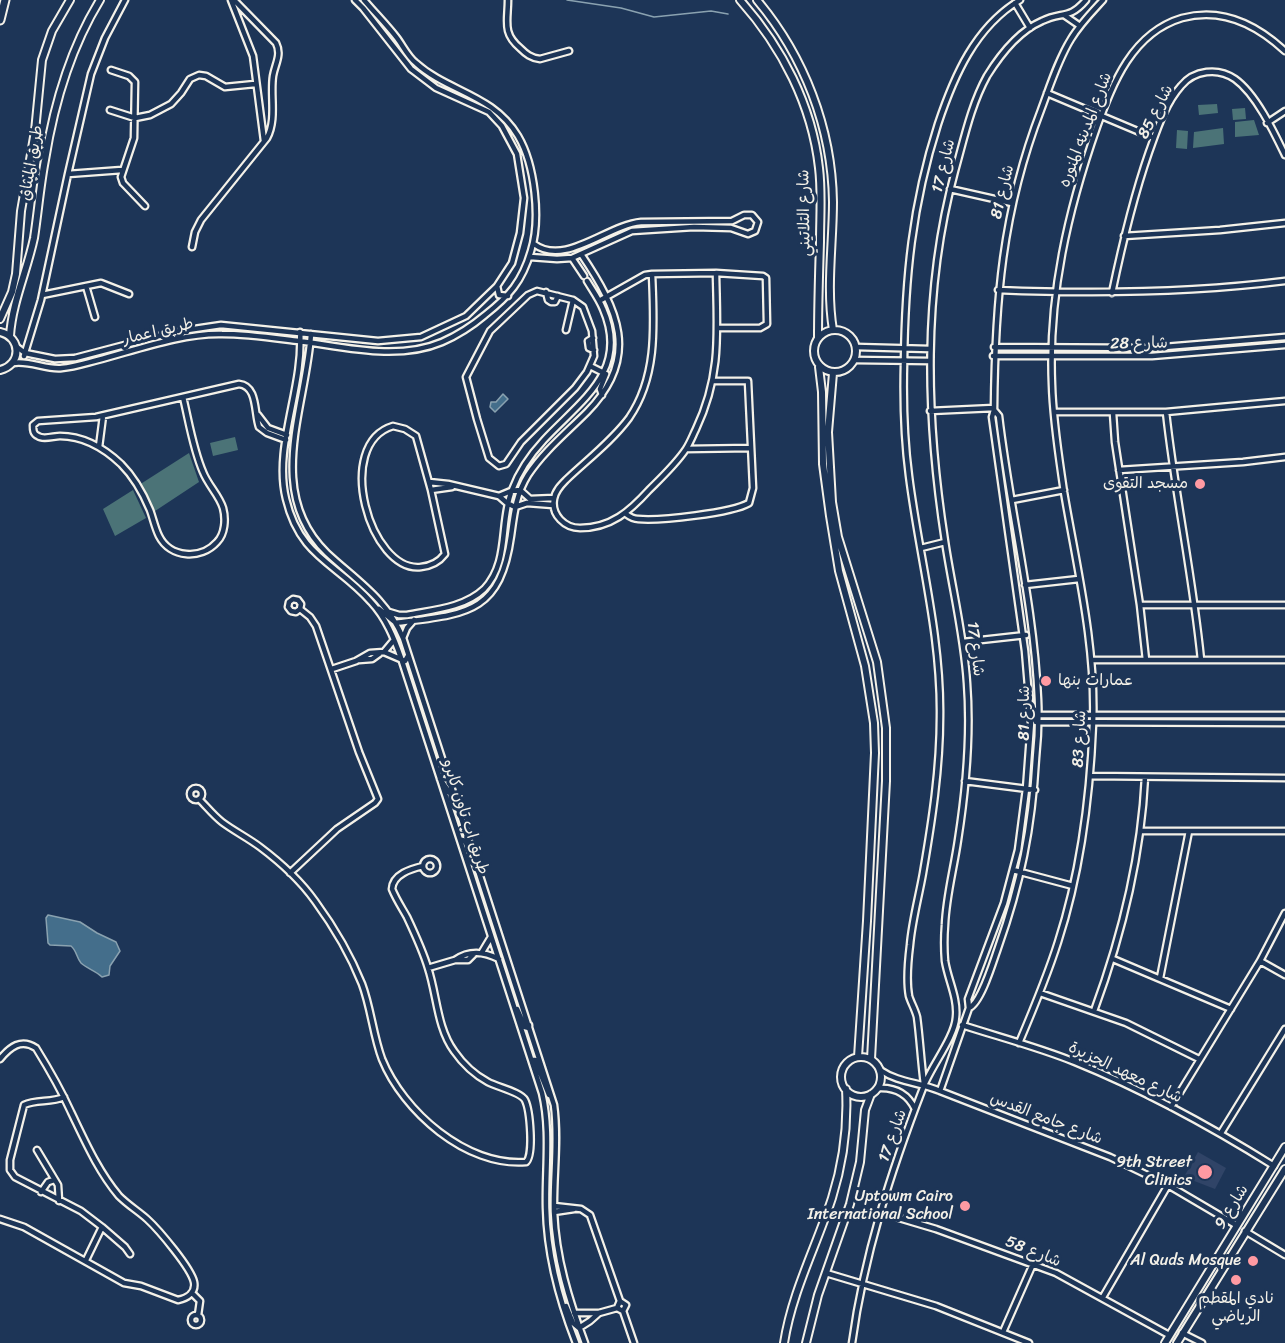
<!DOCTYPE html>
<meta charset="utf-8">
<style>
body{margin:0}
canvas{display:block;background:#1d3557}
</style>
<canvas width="1285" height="1343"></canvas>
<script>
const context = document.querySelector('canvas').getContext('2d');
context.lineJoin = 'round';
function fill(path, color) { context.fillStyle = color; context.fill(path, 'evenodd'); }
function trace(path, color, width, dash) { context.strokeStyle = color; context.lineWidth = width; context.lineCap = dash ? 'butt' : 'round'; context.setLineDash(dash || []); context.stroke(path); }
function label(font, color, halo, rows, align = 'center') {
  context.font = font + ' Sriracha,"Playpen Sans Arabic",sans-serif'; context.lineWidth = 6; context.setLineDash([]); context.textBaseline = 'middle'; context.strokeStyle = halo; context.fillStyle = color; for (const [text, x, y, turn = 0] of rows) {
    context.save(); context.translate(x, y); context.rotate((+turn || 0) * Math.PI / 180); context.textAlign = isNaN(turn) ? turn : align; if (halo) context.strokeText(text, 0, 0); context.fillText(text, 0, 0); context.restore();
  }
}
fill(new Path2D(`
 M1198 1152 1226 1168 1215 1189 1184 1177Z`), '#304467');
fill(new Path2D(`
 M1217 104 1218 113 1199 115 1198 105Z
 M1245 108 1246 119 1233 120 1232 109Z
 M1254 120 1259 135 1235 137V122Z
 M1223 128 1224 144 1193 148 1194 132Z
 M1177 130 1188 131 1187 149 1176 148Z
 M235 437 238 450 213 456 210 443Z
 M189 453 199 482 152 513 139 485Z
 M133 490 146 518 115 536 103 509Z`), '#4b7377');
const water = new Path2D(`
 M503 394 508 399 495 412 490 407 491 402H496Z
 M48 915 80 922 97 933 116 942 120 951 110 966 109 975 102 977C96 971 86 968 81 963 76 957 77 951 71 946L50 945 48 943 46 918Z`);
fill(water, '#446e8b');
trace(water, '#8aa2b0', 1.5);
trace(new Path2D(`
 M567 0 621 8 654 17 711 11 728 14`), '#8aa2b0', 1.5);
const minor = new Path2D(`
 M231 0 253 56 264 141
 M508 0C508 21 502 33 520 48 526 54 531 58 540 59L569 51
 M1015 3 1030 28
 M1064 15 1080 26
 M111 70 129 76 135 82 134 138 121 177 123 183 145 206
 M1047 93 1154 138
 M110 110 135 118 150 115 171 104 181 93 190 79 199 75 206 76 225 87 255 84
 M1267 123 1285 111
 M68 174 122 170
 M950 189 1012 203
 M1124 236 1220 230 1285 223
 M192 247 195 232 201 220 267 138C277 119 270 96 273 76 275 64 282 55 276 43L234 0
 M530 257 557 259 572 258 632 231 694 227 731 228 748 234 755 231 758 222 752 215H744L732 221 641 222C607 225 565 267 534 244
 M572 258 584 276
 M716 273 763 276 766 278 767 324 760 328H717
 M86 286 95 317
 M497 286 499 295 508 296
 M998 290C1094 294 1189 293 1285 281
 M537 291 573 300 583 307 592 331 594 356 587 372 575 388 521 442 506 464 499 466 489 458 477 419 466 377 490 331 528 295Z
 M546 292 548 300 551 302H555L558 296
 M1112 293C1122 245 1133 198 1149 152 1157 130 1165 104 1181 86 1194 70 1218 67 1235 79 1256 94 1274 132 1285 155
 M42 295 101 283 129 294
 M599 301 645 275 652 274 716 273C717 331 722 374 696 429 693 435 690 443 686 449 676 464 662 477 649 490 630 511 611 528 580 528 565 528 551 515 554 499 555 491 561 485 566 480 587 460 612 441 629 418 658 376 654 324 652 274
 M566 330 573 300
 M300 332C304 387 273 447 286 499 300 558 337 563 371 602 386 618 394 638 401 658L542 1093C551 1131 545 1169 546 1208 547 1255 559 1300 576 1343
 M311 334C306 408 264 492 327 553 357 581 386 598 403 638L554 1105C559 1141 553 1176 554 1212 556 1258 569 1300 585 1343
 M593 338 588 341 589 348 594 350
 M17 347 25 353 55 359 75 358 174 332 221 325 378 341 421 337 466 316 497 286 512 263 520 233 524 198 517 154 502 126 489 112 436 88 411 69 363 8 355 0
 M856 347 930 349
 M994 347 1152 348 1285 337
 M24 356 41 300 68 174 91 74 105 38 125 0
 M993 356H1152L1285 345
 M854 360 930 361
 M13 363C30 360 46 370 62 368 74 367 86 363 98 360 136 350 182 333 222 334 247 334 274 338 299 341 345 347 397 361 442 342 458 335 472 326 485 315 509 296 522 282 531 251 541 219 535 165 518 136 493 94 448 92 416 63 408 57 403 46 397 38 387 25 375 13 364 0
 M590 366 606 374 600 389 602 395
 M183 397C189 422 193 449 203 472 208 485 219 495 223 508 226 519 225 534 217 542 201 560 170 558 159 536 155 528 153 518 150 510 143 493 134 477 121 464 104 448 84 436 60 436 54 436 43 440 38 436 33 434 33 430 33 425L38 421 96 417 239 384C258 386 254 413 259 427L267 433 286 440
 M930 411 994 408
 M1054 412H1166L1285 401
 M1166 412C1175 495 1193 577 1201 660
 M1113 413 1115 442 1140 605 1146 660
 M258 415 268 428 287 435
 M393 426 405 429 416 436 431 490 445 554C439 562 431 566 421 567 370 573 333 444 393 426Z
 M99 447 103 416
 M686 449 751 448
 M1119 470 1243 462 1285 457
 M429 482 448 484 499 496 507 503 515 507 527 503 553 505
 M431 490 452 487
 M499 496 511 491 520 490 530 499 554 498
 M1012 500 1064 490
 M626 514C630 517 633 519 638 519 660 521 732 513 749 503L753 488 748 381H714
 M921 548 945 542
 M1025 585 1079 579
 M1140 605H1285
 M379 609 396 623C465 614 500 615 511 536 514 514 516 494 528 475 544 451 566 433 587 412 641 357 618 309 581 254
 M389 612 399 615H407C432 610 464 608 484 589 510 562 499 522 512 490 519 471 531 454 544 440 580 401 630 371 603 309 599 299 593 291 587 281
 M403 638 407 628 414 620
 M963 642 1026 635
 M384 652 405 661 408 656
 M359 660 372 659 379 654
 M1092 660H1285
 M332 669 356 661 370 653 384 652 394 640
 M1036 715H1285
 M1036 722 1285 723
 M1090 776 1285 778
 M440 779 454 799
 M965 781 1035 790
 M190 794a6 6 0 1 1 12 0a6 6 0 1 1-12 0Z
 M199 799C207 807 213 815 222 822 234 831 248 838 260 847 280 862 300 880 315 901 334 927 350 954 362 984 371 1008 373 1035 382 1059 403 1111 466 1167 526 1162 534 1155 530 1110 525 1100 521 1092 497 1087 488 1082 475 1075 463 1064 454 1051 437 1028 437 995 428 968 423 951 415 934 407 917 402 908 396 899 392 889 393 874 411 869 423 866
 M1142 831H1285
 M461 843 462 840 465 841 475 862
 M423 866a7 7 0 1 1 14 0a7 7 0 1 1-14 0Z
 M1013 870 1073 886
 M290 873 337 829 375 803 378 799 359 752 316 626 310 617 300 609 301 604 298 600 293 599 289 602 288 607 291 611 296 612 300 609
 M482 952 491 937
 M1113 959 1231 1009
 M455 960C469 950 483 951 499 959
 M1260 961 1285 975
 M428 968 455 960H468L474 954
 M1160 978 1189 831
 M1040 993 1126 1023 1199 1059
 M969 1008C981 1003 993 962 998 948 1021 883 1032 828 1036 758 1038 739 1039 719 1038 699 1034 604 1010 511 999 416L994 410
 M517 1009 525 1027 529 1028V1025
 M1094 1011C1122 935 1141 859 1145 777
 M962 1025C999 1037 1038 1047 1075 1062 1144 1090 1210 1126 1274 1166
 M1019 1043C1033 1010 1047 977 1058 942 1081 871 1090 798 1093 724 1096 645 1077 569 1064 492 1059 457 1053 421 1052 385 1048 296 1068 210 1097 127 1113 83 1132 33 1182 18 1222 7 1256 24 1285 51
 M0 1059C10 1047 21 1038 36 1048 49 1069 61 1090 71 1112 85 1141 98 1171 119 1196 128 1205 138 1211 147 1219 159 1230 191 1268 194 1282 196 1292 188 1298 178 1300L141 1286 124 1283 24 1227 0 1219
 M532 1060H535L549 1095
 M880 1070C899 1083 920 1082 940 1091L969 1008 968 999 1004 903 1018 850 1026 789 1031 722 1025 651 992 417 994 410C995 303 1002 211 1041 110 1050 86 1058 60 1071 39 1080 24 1092 12 1103 0
 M924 1084C921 1062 920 1039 917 1017 915 1009 911 1003 909 996 906 980 908 961 910 945 912 921 919 896 923 873 932 821 940 769 940 716 941 634 919 556 909 476 904 438 903 401 904 363 905 279 912 205 938 124 954 76 975 27 1020 0
 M878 1088C895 1087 908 1094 915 1109
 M940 1091 1110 1157 1168 1185 1236 1225
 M64 1097C51 1103 36 1099 24 1105L10 1160V1170L15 1177 81 1211 102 1227 86 1260
 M1171 1107 1260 961 1285 913
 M1221 1133 1285 1029
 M37 1150 58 1185 59 1201
 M41 1192 48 1182 54 1180
 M554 1206 581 1209 590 1215 620 1301
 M554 1212 574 1209
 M879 1212 936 1229 1056 1273 1169 1335
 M102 1227 125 1247 130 1254
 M1245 1231 1285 1255
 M826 1273 936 1306 1029 1343
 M192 1293 200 1301 198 1315
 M1103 1297 1168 1185
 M566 1306 573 1323 579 1328 590 1321 599 1313
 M623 1311 617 1308 620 1301 626 1305 623 1311 634 1343
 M574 1313H599L617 1308
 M191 1320a5 5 0 1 1 10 0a5 5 0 1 1-10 0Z
 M1003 1332 1033 1264
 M1182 1333 1202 1343
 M852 1343C864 1255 891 1171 923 1088 930 1068 955 1037 956 1017 958 998 948 980 945 961 944 949 944 937 945 925 946 897 954 868 958 840 966 789 971 735 967 683 964 635 952 588 945 541 926 418 922 292 955 171 964 139 971 105 987 76 1000 55 1019 31 1042 21 1062 11 1069 20 1086 0`);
const major = new Path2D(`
 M740 0C782 47 812 105 819 168 822 192 820 217 820 242 819 274 818 306 818 338
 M757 0C804 56 832 128 833 202 833 244 826 288 833 330
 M0 319 12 292 16 274 21 211 35 131 42 60 52 31 70 0
 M814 351a21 21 0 1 1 42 0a21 21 0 1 1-42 0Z
 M0 332C22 337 22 365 0 370
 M10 336C12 303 27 271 34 238 38 212 40 186 45 160 54 104 70 49 100 0
 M819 367 822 392 823 464 830 516 839 571 865 666 874 723 875 753 867 921 858 1057
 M833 373 828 432 832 502 838 537 877 662 886 728V781L871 1059
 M841 1077a20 20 0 1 1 40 0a20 20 0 1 1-40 0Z
 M784 1343C792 1292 816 1247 832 1198 843 1163 848 1126 846 1089
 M806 1343 818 1295 850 1204 860 1162 865 1110 871 1094
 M1165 1343 1285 1147
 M1177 1343 1285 1169`);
const highway = new Path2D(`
 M0 20 5 0`);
trace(minor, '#f4f1e8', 9);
trace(major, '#f4f1e8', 10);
trace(highway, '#f4f1e8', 11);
trace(minor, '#1d3557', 4.5);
trace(major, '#1d3557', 6);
trace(highway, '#1d3557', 7);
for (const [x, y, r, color] of [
 [1200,484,6,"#ff9aa2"],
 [1046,681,6,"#ff9aa2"],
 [1205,1172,8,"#ff9aa2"],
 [965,1206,6,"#ff9aa2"],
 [1253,1261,6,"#ff9aa2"],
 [1236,1280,6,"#ff9aa2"]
]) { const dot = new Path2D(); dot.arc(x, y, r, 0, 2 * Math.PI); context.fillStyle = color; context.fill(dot); trace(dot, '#1d3557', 2); }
label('16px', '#f4f1e8', '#1d3557', [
 ["شارع 85",1156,112,-63],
 ["شارع المدينه المنوره",1086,130,-69],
 ["طريق الميثاق",32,163,-80],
 ["شارع 17",944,166,-76],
 ["شارع 81",1003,192,-76],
 ["شارع التلاتيني",805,213,-91],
 ["طريق اعمار",158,332,-13],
 ["شارع 28",1139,344,-1],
 ["شارع 17",975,649,83],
 ["شارع 81",1025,713,-90],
 ["شارع 83",1080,739,-87],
 ["طريق اب تاون كايرو",465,817,72],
 ["شارع معهد الجزيرة",1125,1073,25],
 ["شارع جامع القدس",1046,1119,21],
 ["شارع 17",893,1136,-70],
 ["شارع 9",1232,1207,-58],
 ["شارع 58",1033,1252,22]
]);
label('16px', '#f4f1e8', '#1d3557', [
 ["مسجد التقوى",1188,484],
 ["عمارات بنها",1058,681,"left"],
 ["9th Street",1192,1163],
 ["Clinics",1192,1181],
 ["Uptowm Cairo",953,1197],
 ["International School",953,1215],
 ["Al Quds Mosque",1241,1261],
 ["نادي المقطم",1236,1299,"center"],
 ["الرياضي",1236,1317,"center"]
], 'right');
</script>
